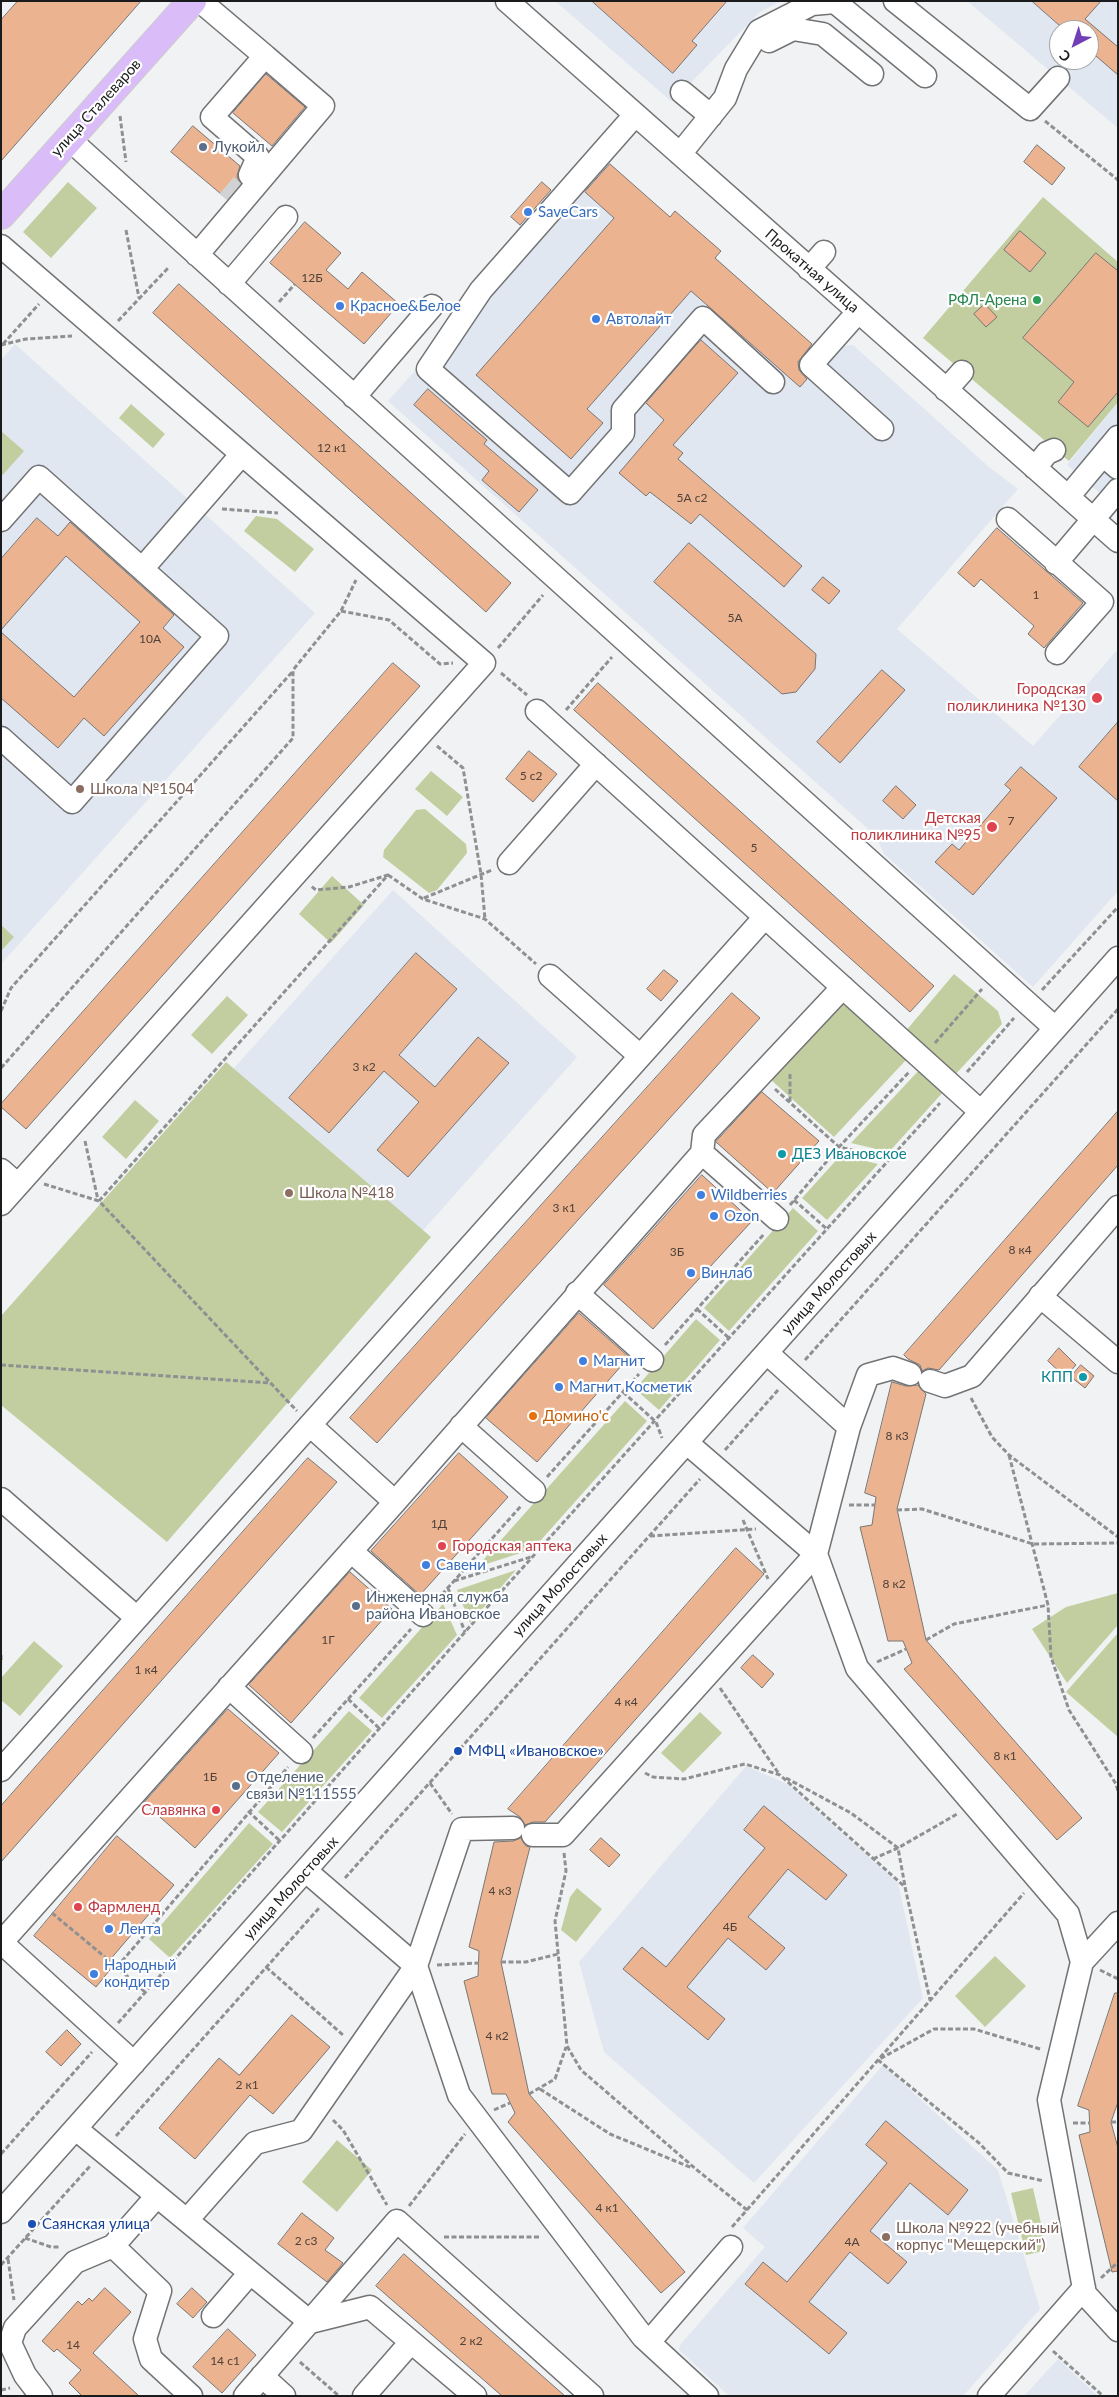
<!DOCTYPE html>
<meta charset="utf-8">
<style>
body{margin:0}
#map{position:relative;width:1119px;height:2397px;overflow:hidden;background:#f1f2f4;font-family:Lato,sans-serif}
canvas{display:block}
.frame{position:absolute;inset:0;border:2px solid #1a1b1c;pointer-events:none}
.north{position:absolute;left:1049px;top:20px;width:50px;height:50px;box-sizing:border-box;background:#fff;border:1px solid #a3a4a4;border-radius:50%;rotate:220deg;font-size:14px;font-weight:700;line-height:20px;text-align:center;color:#1a1b1c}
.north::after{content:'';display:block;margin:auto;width:18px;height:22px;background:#713eb5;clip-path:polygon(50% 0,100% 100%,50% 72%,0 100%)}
</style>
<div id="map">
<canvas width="1119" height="2397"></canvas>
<div class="frame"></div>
<div class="north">С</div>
</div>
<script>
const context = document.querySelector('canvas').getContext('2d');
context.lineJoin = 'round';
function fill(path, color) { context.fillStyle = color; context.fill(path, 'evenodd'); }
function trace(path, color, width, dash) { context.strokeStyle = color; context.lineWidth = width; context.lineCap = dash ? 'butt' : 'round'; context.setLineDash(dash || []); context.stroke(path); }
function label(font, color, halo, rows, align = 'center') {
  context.font = font + ' Lato,sans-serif'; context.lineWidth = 4.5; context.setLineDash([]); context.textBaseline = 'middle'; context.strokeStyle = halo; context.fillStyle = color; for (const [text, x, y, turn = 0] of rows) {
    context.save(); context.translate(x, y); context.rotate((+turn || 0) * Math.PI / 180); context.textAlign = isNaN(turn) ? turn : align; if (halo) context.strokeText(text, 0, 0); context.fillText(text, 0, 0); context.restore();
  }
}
fill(new Path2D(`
 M555 1H781L760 12 672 102Z
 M967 1H1118V128L1051 72ZM1059 30H1089V60H1059Z
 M604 159 670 217 675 211 721 251 716 258 827 357 842 346 853 345 989 467 1018 489 897 629 1033 746 1118 649V891L1033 987 884 854 876 836 388 401Z
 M15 344 315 613 1 964V360Z
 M1118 402V509L1067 465Z
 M393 890 577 1057 170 1515 1 1329Z
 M746 1766 787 1784 898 1883 923 1998 754 2183 604 2052 579 1962Z
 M883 2065 998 2170 1040 2309 963 2396H729L679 2350 680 2345 765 2247 743 2228Z
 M1058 2359 1098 2396H1024Z`), '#e1e7f0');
fill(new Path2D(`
 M68 182 97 208 51 258 23 232Z
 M1043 197 1118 262V402L1069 461 923 338Z
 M131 404 165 434 153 448 119 418Z
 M1 431 24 451 1 477Z
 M256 516 277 519 314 549 295 572 244 531Z
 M431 771 463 797 447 816 415 789Z
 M425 809 466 844 467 853 437 890 429 893 383 857 384 850 416 810Z
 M332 876 364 905 331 943 299 914Z
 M1 925 14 937 1 951Z
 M954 974 998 1011 1002 1024 953 1077 904 1033Z
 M227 996 248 1015 212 1054 191 1035Z
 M841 1001 906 1060 834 1137 769 1078Z
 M226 1062 431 1237 167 1542 1 1405V1316Z
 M921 1068 945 1090 889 1152 851 1143Z
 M135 1100 159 1121 126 1159 102 1137Z
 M841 1155 878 1164 827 1220 802 1198Z
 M793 1208 818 1231 729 1331 704 1308Z
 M696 1319 720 1340 659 1410 635 1389Z
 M625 1401 647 1421 533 1549 477 1567Z
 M516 1570 470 1623 457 1590Z
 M1118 1593V1625L1067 1683 1032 1629 1066 1607Z
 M443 1604 457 1635 382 1718 359 1698Z
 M1118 1633V1737L1066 1692Z
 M34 1641 63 1666 20 1716 1 1700V1678Z
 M349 1711 372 1731 282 1832 258 1812Z
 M700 1712 722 1733 683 1773 661 1753Z
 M249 1823 273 1844 170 1958 149 1939Z
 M577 1888 602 1909 576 1942 561 1930 570 1897Z
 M995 1956 1026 1986 985 2027 955 1996Z
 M337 2140 372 2170 337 2212 302 2182Z
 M1033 2188 1047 2250 1026 2255 1011 2193Z`), '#c2ce9f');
const building = new Path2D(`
 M18 1H141L1 161V20Z
 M592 1H727L692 41 697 45 673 73Z
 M1032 1H1101L1085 19 1118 47V75L1089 50V30H1065Z
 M266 74 305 107 272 146 233 113Z
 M193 126 240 166 237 176 240 184 227 199 171 152Z
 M1037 145 1065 168 1052 185 1024 162Z
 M610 164 670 217 675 211 721 251 715 258 812 344 798 362 799 370 807 379 800 387 691 291 587 409 603 423 571 459 476 375 614 218 585 192Z
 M542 182 551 190 520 225 511 217Z
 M305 222 341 253 326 270 348 289 362 272 399 304 364 344 270 263Z
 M1020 231 1046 253 1030 272 1004 250Z
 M1096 253 1118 271V392L1088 427 1058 402 1074 382 1023 338Z
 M179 284 511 583 486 612 153 313Z
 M985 304 997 317 986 327 974 314Z
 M701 340 738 373 673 445 683 453 678 459 802 566 784 587 700 514 691 524 650 492 646 496 619 473 664 420 646 403Z
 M428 389 487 440 484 444 538 490 519 512 482 480 489 471 414 405Z
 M37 518 58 536 70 522 174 615 163 628 184 647 104 736 84 718 58 748 1 698V632L74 697 140 622 66 556 1 630V559Z
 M997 528 1083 603 1044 648 1028 634 1034 626 981 579 974 587 958 573Z
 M689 543 816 654 815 669 796 692 782 694 654 582Z
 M823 577 840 591 829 604 812 590Z
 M393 663 420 686 26 1129 1 1107V1104Z
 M882 670 905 690 840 763 817 742Z
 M598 683 934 986 910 1012 574 710Z
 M1118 722V801L1079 767Z
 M529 751 557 774 533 802 506 779Z
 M1021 767 1057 798 973 895 935 862 952 844 959 850 1011 790 1005 785Z
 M896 786 916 805 903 819 883 801Z
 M416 953 457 989 399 1055 435 1087 478 1037 509 1063 408 1177 377 1150 419 1102 384 1071 329 1133 289 1098Z
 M664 970 678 981 661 1001 647 989Z
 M732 993 760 1018 377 1443 350 1418Z
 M762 1092 819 1141 773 1193 716 1142Z
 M1118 1111V1165L939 1370 928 1368 922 1371 920 1365 908 1359 904 1355Z
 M702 1175 752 1221 653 1329 604 1285Z
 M579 1313 629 1357 537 1462 486 1418Z
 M1059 1348 1076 1365 1065 1377 1048 1361Z
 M1081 1365 1094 1376 1085 1388 1071 1377Z
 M892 1382 906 1386 918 1385 926 1394 897 1509 926 1640 1082 1818 1057 1840 904 1669 912 1663 903 1641H888L860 1527 872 1525 876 1497 865 1493Z
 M459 1453 508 1497 420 1595 371 1551Z
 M308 1458 337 1482 1 1862V1806Z
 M736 1548 764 1574 545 1822H533L525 1825 520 1817 508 1809Z
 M350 1572 392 1609 291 1723 249 1685Z
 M753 1655 774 1674 762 1688 741 1668Z
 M228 1709 279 1753 195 1848 144 1803Z
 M764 1806 847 1875 826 1900 788 1869 748 1917 785 1948 766 1970 728 1938 687 1987 725 2019 708 2040 623 1969 642 1947 666 1967 765 1848 744 1830Z
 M117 1836 174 1885 108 1962 113 1966 96 1987 34 1936Z
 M521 1838 526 1846 530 1847 501 1962 529 2094 685 2272 661 2293 508 2122 515 2113 506 2094H492L464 1981 478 1976 479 1951 469 1947 494 1842 513 1841Z
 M601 1838 620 1855 609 1867 590 1850Z
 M1115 1993H1118V2102L1111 2122 1118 2148V2271L1112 2272 1079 2135 1090 2132 1089 2110 1078 2106Z
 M292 2015 330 2047 273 2114 250 2095 195 2159 159 2128 219 2058 239 2075Z
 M67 2030 81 2044 61 2066 46 2052Z
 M886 2121 968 2190 948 2215 910 2183 870 2231 907 2262 888 2284 850 2252 809 2302 847 2333 829 2354 745 2284 763 2262 787 2282 887 2163 866 2145Z
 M302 2213 334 2238 325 2250 343 2263 327 2282 278 2244Z
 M404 2254 565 2396H502L376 2286Z
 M105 2288 131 2312 93 2353 139 2396H82L69 2383 81 2370 57 2349 54 2352 42 2341 78 2301 82 2305 89 2298 92 2301Z
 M192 2288 207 2302 193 2318 177 2304Z
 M228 2329 256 2355 222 2393 193 2367Z`);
fill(building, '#ecb390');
trace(building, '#787675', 1);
trace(new Path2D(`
 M228 201 250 175`), '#d1d2d4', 22, [22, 11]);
const minor = new Path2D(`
 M200 1 265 56 212 117 258 157 250 175
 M507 1 1118 541
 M895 1 1030 109 1058 78
 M769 41 793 29 823 34 872 74
 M682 92 711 116
 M635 115 481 290 428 369 570 493 623 433V410L703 318 773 382
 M69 139 1055 1028
 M680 154 725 98 736 69 759 31 812 4 835 2 925 76
 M1 246 484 663 1 1204
 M197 255 323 106 265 56
 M809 269 824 252
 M229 284 286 217
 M858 312 811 365 882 429
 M946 390 962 372
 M354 397 432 306
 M1103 455 1118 437
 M1035 468 1047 453 1054 450
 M1068 497 1103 455 1118 468
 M1008 519 1102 602 1057 653
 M1 520 39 477 217 636 72 802 1 738
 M1056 563 1118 490
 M142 569 242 454
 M537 711 981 1112
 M509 863 596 764
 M550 976 640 1056
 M702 1153 777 1219
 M1 1170 18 1185
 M577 1293 652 1360
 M1040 1296 1118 1362
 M767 1353 849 1427
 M930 1381 945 1386 972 1376 1118 1207
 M310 1425 395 1502
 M461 1426 534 1491
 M687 1443 816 1554 857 1668 1068 1914 1082 1962
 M1 1499 137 1618
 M351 1551 423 1615
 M229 1687 301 1752
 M1 1770 765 917
 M533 1835H563L816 1554 849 1427 868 1375 893 1368 910 1374
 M306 1871 416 1966 459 2095 643 2337 707 2396
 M1118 1923 1082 1962 1049 2100 1085 2294 1118 2330
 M1 1943 395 1502 702 1153 704 1135 843 987
 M2 1943 134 2063
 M76 2129 310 2322 370 2307 475 2396
 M1 2212 1118 958
 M187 2220 255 2143 301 2131 416 1966 462 1829 513 1828
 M113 2246 157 2196
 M213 2316 250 2273
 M649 2342 731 2247
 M262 2376 284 2396
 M41 2396 25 2375 10 2343 15 2328 75 2262 113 2246 160 2291 145 2339 151 2359 191 2396
 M245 2396 397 2221 592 2396
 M364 2396 411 2342
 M989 2396 1084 2288`);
const major = new Path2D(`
 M1 215 192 1`);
trace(minor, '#727375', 25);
trace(major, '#cdcdcd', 30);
trace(new Path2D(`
 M120 116 126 162
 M1045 121 1118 180
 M126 230 139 298
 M279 302 295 284
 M118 321 169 267
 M3 344 39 304
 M1 345 26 339 72 336
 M222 509 278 513
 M341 611 389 620 440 664 453 663
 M498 648 543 595
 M501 673 527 695
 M566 710 612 657
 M437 746 463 768 481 874 485 919
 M388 875 423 899 485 919 536 964
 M424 898 492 870
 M1042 990 1118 907
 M1 1011 11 988 293 671
 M935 1043 982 989
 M1 1068 293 738V670L341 611 356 580
 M967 1072 1014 1018
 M790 1074V1103
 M775 1089 839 1147 891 1159
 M85 1141 98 1200
 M44 1184 99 1201 297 1411
 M794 1200 828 1230
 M99 1201 388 875 349 887 316 890 311 886
 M790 1205 839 1147 909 1072
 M697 1309 730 1339
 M665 1345 764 1234
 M805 1360 1118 1009
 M1 1365 270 1383
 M623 1392 656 1422 662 1438
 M971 1398 992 1437 1009 1455 1118 1537
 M725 1450 779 1389
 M1009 1455 1048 1605 1051 1657 1069 1710 1116 1784 1118 1791
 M547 1477 639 1374
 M849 1505H875
 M897 1510 922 1509 1033 1544 1118 1543
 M743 1520 768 1579
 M650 1536 756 1529
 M454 1581 534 1556
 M448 1588 465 1632
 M437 1600 521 1506
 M926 1640 954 1624 1048 1605
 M1 1655V1663
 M877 1662 906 1649
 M720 1688 779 1774
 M348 1699 380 1729
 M313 1738 411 1629
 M645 1773 653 1777 684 1779 745 1764 780 1775 905 1887 930 2000
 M786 1778 851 1813 898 1848 905 1886
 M430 1783 452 1814
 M248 1811 280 1841
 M564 1853 566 1871 555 1921 567 2046 581 2070 697 2170 747 2210
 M873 1859 898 1848 957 1814
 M345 1878 700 1479
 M52 1913 117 1967
 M501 1962H526L558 1954
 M437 1965 479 1963
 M266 1967 343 2035
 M1100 1970 1118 1979
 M145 1992 117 1967 288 1767
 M118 2023 465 1632 940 1103
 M1040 2049 974 2029H934L878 2060 979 2143 1008 2173 1044 2181
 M540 2089 610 2134 692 2168
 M529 2094 555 2079 566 2047
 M494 2110 510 2103
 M333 2120 343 2130 387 2205
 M1111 2122H1118
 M1073 2123H1090
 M116 2136 320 1907
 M1 2154 92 2052
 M409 2206 465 2134
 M732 2227 1024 1893
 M444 2237H541
 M25 2238 51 2247H60
 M8 2259 14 2300
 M1 2265 91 2165
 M1101 2278 1118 2262
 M1053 2351 1103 2396
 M300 2362 339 2396
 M1 2390 10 2388`), '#8f9092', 3, [5, 2.5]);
trace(minor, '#fff', 22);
trace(major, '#dabcf8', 28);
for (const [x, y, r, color] of [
 [203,147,5,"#5c6f8a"],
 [528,212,5,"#3f7fe0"],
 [1037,300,5,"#2e9e5b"],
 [340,306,5,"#3f7fe0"],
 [596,319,5,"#3f7fe0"],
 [1097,698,6,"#e0444e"],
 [80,789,5,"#8d6e63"],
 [992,827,6,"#e0444e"],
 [782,1154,5,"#0f9aa8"],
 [289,1193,5,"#8d6e63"],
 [701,1195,5,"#3f7fe0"],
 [714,1216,5,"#3f7fe0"],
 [691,1273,5,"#3f7fe0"],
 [583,1361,5,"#3f7fe0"],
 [1083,1377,5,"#0f9aa8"],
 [559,1387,5,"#3f7fe0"],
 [533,1416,5,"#e8710a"],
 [442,1546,5,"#e0444e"],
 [426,1565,5,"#3f7fe0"],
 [356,1606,5,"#5c6f8a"],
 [458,1751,5,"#1a4fb4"],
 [236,1786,5,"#5c6f8a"],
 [216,1810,5,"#e0444e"],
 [78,1907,5,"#e0444e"],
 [109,1929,5,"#3f7fe0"],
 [94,1974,5,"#3f7fe0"],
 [32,2224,5,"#1a4fb4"],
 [886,2237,5,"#8d6e63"]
]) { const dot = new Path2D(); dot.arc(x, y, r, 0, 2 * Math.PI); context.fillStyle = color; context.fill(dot); trace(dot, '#fff', 2); }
label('12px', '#4e4139', null, [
 ["12Б",312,278],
 ["12 к1",332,448],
 ["5А с2",692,498],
 ["1",1036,595],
 ["5А",735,618],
 ["10А",150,639],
 ["5 с2",531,776],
 ["7",1011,821],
 ["5",754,848],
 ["3 к2",364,1067],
 ["3 к1",564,1208],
 ["8 к4",1020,1250],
 ["3Б",677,1252],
 ["8 к3",897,1436],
 ["1Д",439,1524],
 ["8 к2",894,1584],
 ["1Г",328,1640],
 ["1 к4",146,1670],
 ["4 к4",626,1702],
 ["8 к1",1005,1756],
 ["1Б",210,1777],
 ["4 к3",500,1891],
 ["4Б",730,1927],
 ["4 к2",497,2036],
 ["2 к1",247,2085],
 ["4 к1",607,2208],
 ["2 с3",306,2241],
 ["4А",852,2242],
 ["2 к2",471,2341],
 ["14",73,2345],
 ["14 с1",225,2361]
]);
label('15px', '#1a1b1c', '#fff', [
 ["улица Сталеваров",96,108,-48],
 ["Прокатная улица",812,271,41],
 ["улица Молостовых",829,1283,-48],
 ["улица Молостовых",560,1585,-48],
 ["улица Молостовых",291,1888,-48]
]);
label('15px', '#4e5e75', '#fff', [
 ["Лукойл",213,147],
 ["Инженерная служба",366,1597],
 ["района Ивановское",366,1614],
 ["Отделение",246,1777],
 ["связи №111555",246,1794]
], 'left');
label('15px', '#366cbe', '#fff', [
 ["SaveCars",538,212],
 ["Красное&Белое",350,306],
 ["Автолайт",606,319],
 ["Wildberries",711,1195],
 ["Ozon",724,1216],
 ["Винлаб",701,1273],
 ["Магнит",593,1361],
 ["Магнит Косметик",569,1387],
 ["Савени",436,1565],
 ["Лента",119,1929],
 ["Народный",104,1965],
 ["кондитер",104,1982]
], 'left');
label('15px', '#27864d', '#fff', [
 ["РФЛ-Арена",1027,300]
], 'right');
label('15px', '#be3a42', '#fff', [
 ["Городская",1086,689],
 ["поликлиника №130",1086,706],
 ["Детская",981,818],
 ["поликлиника №95",981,835],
 ["Городская аптека",452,1546,"left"],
 ["Славянка",206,1810],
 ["Фармленд",88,1907,"left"]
], 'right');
label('15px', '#785e54', '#fff', [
 ["Школа №1504",90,789],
 ["Школа №418",299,1193],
 ["Школа №922 (учебный",896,2228],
 ["корпус \"Мещерский\")",896,2245]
], 'left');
label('15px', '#0d838f', '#fff', [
 ["ДЕЗ Ивановское",792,1154],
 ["КПП",1073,1377,"right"]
], 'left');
label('15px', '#c56008', '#fff', [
 ["Домино'c",543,1416]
], 'left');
label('15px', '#164399', '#fff', [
 ["МФЦ «Ивановское»",468,1751],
 ["Саянская улица",42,2224]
], 'left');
</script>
